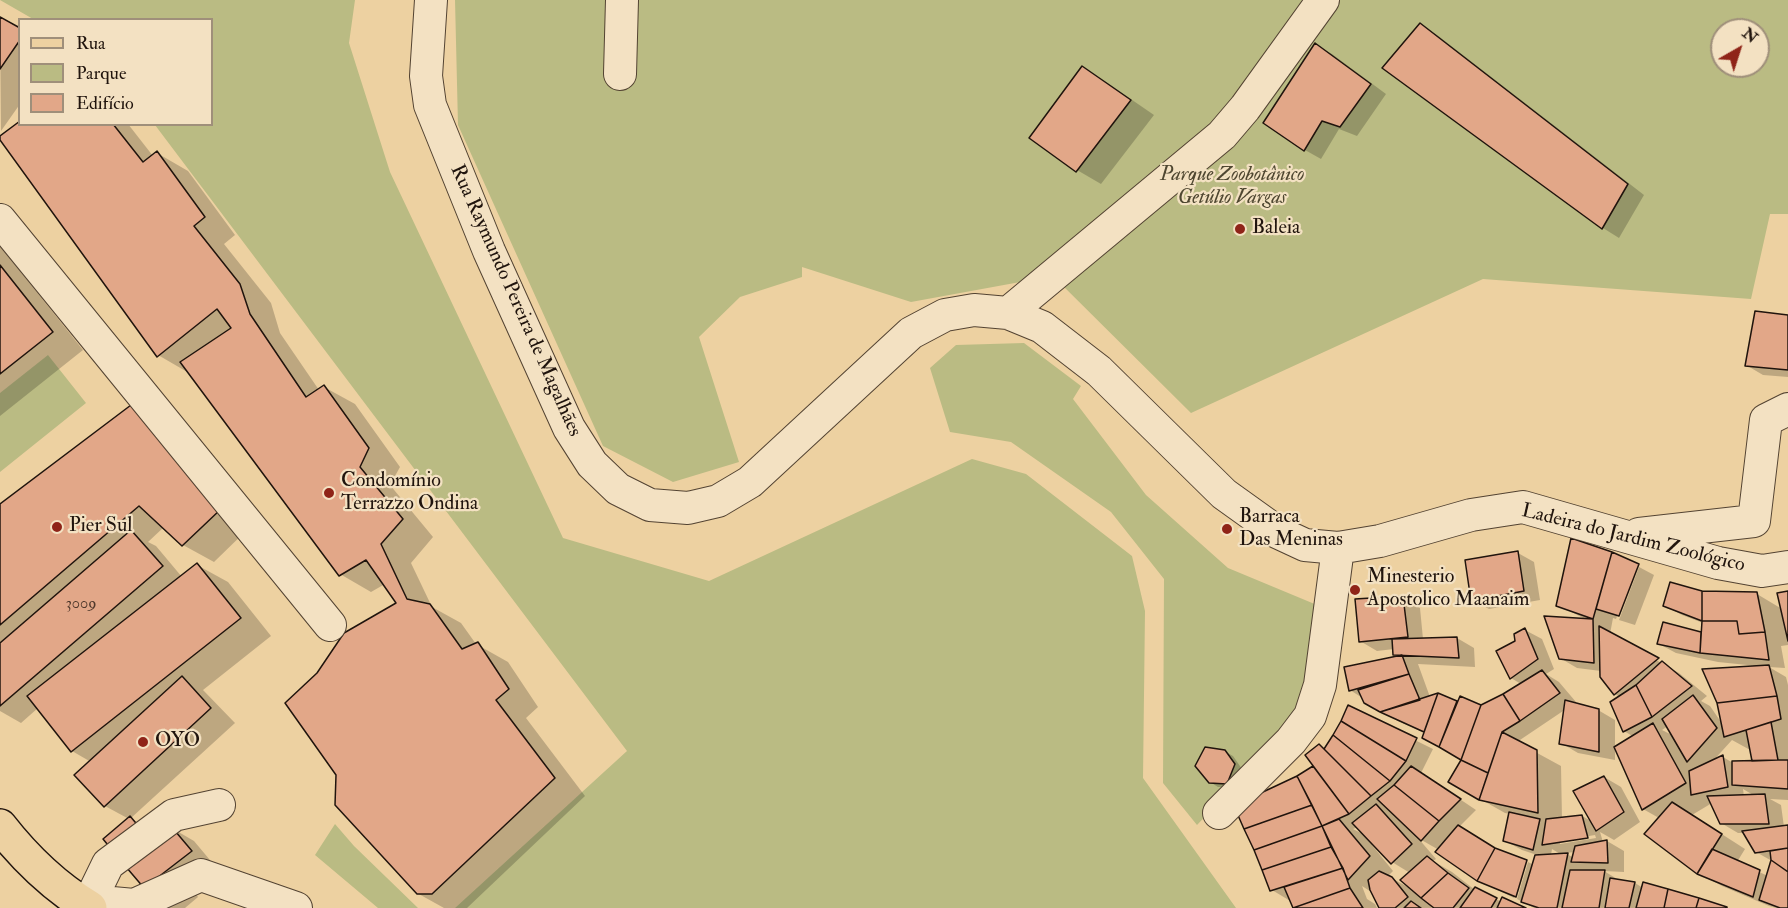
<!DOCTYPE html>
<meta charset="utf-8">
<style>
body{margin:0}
#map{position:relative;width:1788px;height:908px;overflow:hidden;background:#edd1a1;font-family:"IM FELL Double Pica",serif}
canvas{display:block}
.legend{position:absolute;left:18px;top:18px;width:195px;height:108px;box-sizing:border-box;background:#f3e1c2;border:2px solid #9f8f7a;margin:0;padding:8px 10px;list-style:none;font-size:18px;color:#20140d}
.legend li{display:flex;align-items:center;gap:12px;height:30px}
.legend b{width:30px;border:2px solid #9f8f7a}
.north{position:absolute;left:1710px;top:18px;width:60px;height:60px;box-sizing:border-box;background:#f3e1c2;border:2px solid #9f8f7a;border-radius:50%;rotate:39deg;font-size:16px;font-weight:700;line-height:24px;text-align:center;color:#20140d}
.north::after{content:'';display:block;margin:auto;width:21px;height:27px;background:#8f2418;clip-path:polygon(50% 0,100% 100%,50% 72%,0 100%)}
</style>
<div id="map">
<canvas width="1788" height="908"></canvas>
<ul class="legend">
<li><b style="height:8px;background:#edd1a1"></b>Rua</li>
<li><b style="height:16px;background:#babb83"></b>Parque</li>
<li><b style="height:16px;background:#e2a788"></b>Edifício</li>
</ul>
<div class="north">N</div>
</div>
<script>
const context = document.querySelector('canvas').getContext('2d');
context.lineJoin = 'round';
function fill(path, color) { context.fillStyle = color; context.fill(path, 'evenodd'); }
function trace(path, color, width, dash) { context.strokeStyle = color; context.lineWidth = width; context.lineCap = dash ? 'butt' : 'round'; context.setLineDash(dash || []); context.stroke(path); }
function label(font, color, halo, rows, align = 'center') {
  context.font = font + ' "IM FELL Double Pica",serif'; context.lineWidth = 4.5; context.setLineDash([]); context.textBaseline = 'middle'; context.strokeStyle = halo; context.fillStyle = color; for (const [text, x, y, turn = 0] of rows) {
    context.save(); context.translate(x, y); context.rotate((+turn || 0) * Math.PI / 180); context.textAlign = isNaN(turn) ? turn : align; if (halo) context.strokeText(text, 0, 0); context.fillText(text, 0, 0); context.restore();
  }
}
fill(new Path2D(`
 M0 0H355L349 43 390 172 563 538 709 581 972 459 1026 474 1132 556 1145 611 1143 778 1236 908H455L627 751 155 125 212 124V20L33 19Z
 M455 0H1788V214H1770L1751 299 1483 279 1191 413 1053 276 911 302 802 267V277L740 297 699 337 739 462 673 482 603 446 458 125ZM1722 30H1758V66H1722Z
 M1024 343 1081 386 1073 399 1146 495 1228 568 1317 605 1302 710 1264 755 1197 825 1163 783 1164 579 1111 512 1011 442 950 432 930 368 956 345Z
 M48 355 86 403 0 472V393Z
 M335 824 354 846 418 908H378L315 855Z`), '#babb83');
fill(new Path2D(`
 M0 19 20 30V104L1 131Z
 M1420 25 1437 35 1644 195 1619 238 1603 228 1385 67Z
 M1315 45 1332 54 1386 94 1357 136 1339 129 1321 159 1305 150Z
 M1082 68 1106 82 1154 115 1101 184 1077 170Z
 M20 124H128L153 156 157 153 188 171 235 235 224 244 271 303 280 333 319 390 324 387 355 404 400 467 390 485 433 537 411 563 432 607 461 623 476 644 508 662 538 707 526 718 585 796 467 908H444L417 893 338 775 398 604 385 584 371 592 340 574 189 373 158 355 0 138Z
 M0 246 83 350 0 416Z
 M1788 316V377L1763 375 1746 365Z
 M135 404 250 527 214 562 183 545 164 527 148 542 156 546 182 577 197 565 228 582 271 636 203 690 235 723 131 818 138 823 170 827 194 841 215 866 190 885 198 897 185 908H163L129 819 105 806 76 775 91 762 72 751 38 708 21 723 0 711V506Z
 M1518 553 1534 562 1540 600 1489 609 1473 600Z
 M1611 553 1637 565 1616 619 1613 618 1610 634 1679 673 1707 696 1701 701 1710 706 1723 725 1757 666 1718 662 1676 653 1659 644 1664 624 1703 634V623L1682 615 1665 606 1702 593 1757 594 1782 609 1788 592V645L1781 646 1785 668 1769 667 1786 677 1788 685V800L1770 799 1781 805 1784 827 1788 826V908H1776L1769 906 1722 886 1698 873 1659 818 1643 809 1634 737 1624 731 1620 697 1615 694 1601 671 1577 668 1560 658 1585 619 1558 605ZM1668 726 1674 736 1662 730ZM1732 740 1752 751 1758 762 1733 763 1723 757 1712 762ZM1743 789 1755 796H1744ZM1712 803 1721 823 1738 833H1745L1756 852 1772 861 1768 876 1737 862 1745 849 1692 815Z
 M1639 567 1654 575 1635 625 1619 620Z
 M1403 598 1420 608 1423 639 1457 638 1474 648 1475 667 1418 664 1430 697 1438 695 1458 703 1481 707 1521 684 1511 678 1498 652 1517 641 1525 630 1542 639 1554 669 1546 674 1559 682 1576 702 1574 704 1598 710 1615 720V760L1578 753 1561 743 1566 709 1517 742 1561 766 1562 819 1582 816 1593 822 1604 777 1621 787 1640 822 1614 840 1600 832 1603 842 1607 841 1624 851V872L1604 871 1622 882 1635 883 1643 888 1725 908H1534L1517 899 1528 862 1534 865 1537 855 1522 850 1505 841 1510 814 1505 813 1450 782 1462 759 1424 737 1425 733 1398 721 1350 690 1400 657 1394 654V649L1377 651 1360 641ZM1595 835 1596 838 1560 844V841ZM1552 849 1562 855H1551ZM1575 852 1574 858 1565 853Z
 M1348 707 1433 749 1421 773 1476 810 1459 827 1498 851 1528 862H1525L1514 898 1478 880 1439 850 1418 838 1436 859 1433 861 1452 872 1475 890 1502 902 1523 908H1437L1428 902 1432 908H1380L1373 893 1362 886 1367 899 1375 904 1377 908H1295L1292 902 1272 890 1298 777 1313 767 1319 771V746L1326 750 1335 736ZM1358 827 1365 835 1353 829ZM1374 844 1392 862 1410 873 1413 890 1388 876 1393 871 1372 845Z
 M1224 751 1233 756 1242 769 1235 787H1218L1210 782Z`), '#0003');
const building = new Path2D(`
 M0 17 20 28V40L0 69Z
 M1420 23 1628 184 1602 229 1382 68Z
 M1315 43 1371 84 1340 127 1322 121 1304 151 1263 123Z
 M1082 66 1131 100 1076 172 1029 138Z
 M20 121V124H113L143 162 157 151 205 217 194 226 240 284 250 314 306 397 324 385 369 448 360 467 403 519 381 544 407 599 430 604 462 649 478 642 509 689 496 700 555 778 432 894H417L335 805 336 775 285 703 317 673 344 633 396 603 366 560 339 576 180 362 231 328 217 309 157 357 0 140V136Z
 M0 265 53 332 0 374Z
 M1755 311 1788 315V370L1745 366Z
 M135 402 221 509 182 546 139 506 0 625V504Z
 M131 530 163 566 0 706V643Z
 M1571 538 1612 552 1593 619 1556 606Z
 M1518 551 1524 591 1471 601 1465 560Z
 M1612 552 1639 564 1619 616 1596 609Z
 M197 563 241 618 71 752 27 696Z
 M1670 582 1702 591V621L1663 606Z
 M1702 591 1757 592 1765 632 1739 634 1737 621H1702Z
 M1788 591V641L1777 593Z
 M1403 596 1408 637 1359 642 1355 599Z
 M1544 616 1593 619 1594 663 1559 659Z
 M1702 621H1737L1739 634 1765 632 1769 660 1700 653Z
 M1663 622 1701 632 1700 653 1657 644Z
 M1599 626 1659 658 1614 695 1600 677Z
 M1525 628 1538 659 1510 679 1496 651 1515 641 1514 634Z
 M1457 637 1459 658 1393 655 1392 639Z
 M1402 655 1409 674 1349 691 1344 667Z
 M1662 661 1692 686 1652 717 1636 685Z
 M1769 665 1777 696 1717 703 1702 669Z
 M1542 670 1560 693 1520 721 1503 694Z
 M1409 674 1420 700 1380 712 1364 703 1358 690Z
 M182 676 211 708 104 807 74 775Z
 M1636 685 1652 717 1623 732 1610 702Z
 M1438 693 1457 701 1439 747 1422 738Z
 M1438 693 1424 732 1380 712Z
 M1503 694 1520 721 1502 732 1488 773 1461 760 1481 705Z
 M1693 695 1717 728 1687 762 1662 719Z
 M1460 696 1481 705 1461 760 1439 747Z
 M1777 696 1781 719 1724 737 1717 703Z
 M1565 700 1599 709V752L1559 744Z
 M1348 705 1417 738 1406 761 1341 721Z
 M1341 721 1406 761 1390 781 1333 735Z
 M1771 722 1778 760 1752 761 1746 730Z
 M1653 723 1686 783 1642 810 1614 747Z
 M1502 732 1537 750 1538 813 1479 800Z
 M1333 735 1390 781 1371 796 1324 749Z
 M1319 744 1371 796 1349 814 1305 755Z
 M1205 747 1225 750 1235 764 1227 784 1209 783 1195 766Z
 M1723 755 1728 787 1691 795 1689 771Z
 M1461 760 1488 773 1479 800 1448 782Z
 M1778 760H1788V789L1732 785V761Z
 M1313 766 1349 814 1322 826 1297 776Z
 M1411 766 1461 799 1439 821 1394 785Z
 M1297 776 1312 805 1244 829 1237 813 1248 799Z
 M1604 776 1624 812 1596 831 1573 791Z
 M1394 785 1439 821 1421 841 1377 799Z
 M1765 794 1769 824H1720L1707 796Z
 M1672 802 1722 834 1697 874 1644 834Z
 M1376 804 1412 844 1391 864 1352 823Z
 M1312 805 1322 826 1254 850 1244 829Z
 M1509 812 1540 819 1533 850 1503 841Z
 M1582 815 1588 838 1542 845 1546 819Z
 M130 816 150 840 121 861 103 839Z
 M1339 819 1370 856 1348 880 1322 826Z
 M170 825 192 851 144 888 121 861Z
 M1458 825 1495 848 1477 881 1435 852Z
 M1788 825V848L1755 853 1742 831Z
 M1322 826 1331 847 1262 870 1254 850Z
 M1607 840 1608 863 1571 862 1575 846Z
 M1331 847 1343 868 1270 891 1262 870Z
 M1495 848 1527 860 1516 897 1477 881Z
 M1788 848V872L1771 860 1770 851Z
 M1712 849 1760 870 1753 897 1697 874Z
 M1568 853 1557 908H1539L1521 902 1535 855Z
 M1427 856 1448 873 1421 898 1400 880Z
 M1771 860 1788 872V908H1780L1759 900Z
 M1343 868 1350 888 1293 908 1284 887Z
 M1570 870H1605L1599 908H1562Z
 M1379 871 1392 877 1408 897 1395 908H1379L1370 890 1368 880Z
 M1448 873 1469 888 1453 908H1434L1421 898Z
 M1610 878 1635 882 1629 908H1605Z
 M1643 882 1668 889 1664 908H1636Z
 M1475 887 1497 898 1491 908H1460Z
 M1350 888 1363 908H1293Z
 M1668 889 1699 898 1696 908H1664Z
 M1502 897 1526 908H1497Z
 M1699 898 1727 907V908H1696Z
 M1411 901 1421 908H1404Z`);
fill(building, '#e2a788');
trace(building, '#20140d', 1.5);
const minor = new Path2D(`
 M431 0 426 76 430 105 489 251 569 428 592 464 618 489 650 505 688 508 718 501 750 482 911 333 945 315 974 310 1008 313 1042 327 1099 371 1224 494 1277 532 1305 545 1338 548 1380 541 1471 515 1523 507 1718 563 1762 571 1788 567
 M620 74 622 0
 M0 220 330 625
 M1008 313 1222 135 1245 108 1323 0
 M1639 534 1754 521 1766 420 1788 409
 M1219 813 1291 741 1310 716 1320 685 1338 548
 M76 900 90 901 108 864 174 815 219 805
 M90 901 134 905 201 875 296 908`);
const major = new Path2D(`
 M0 826C25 858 55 887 90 908`);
trace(minor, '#534332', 34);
trace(major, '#20140d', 36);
trace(minor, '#f3e1c2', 32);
trace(major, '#edd1a1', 33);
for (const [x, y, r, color] of [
 [1240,229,6,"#8f2418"],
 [329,493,6,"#8f2418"],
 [57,527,6,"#8f2418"],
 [1227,529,6,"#8f2418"],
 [1355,590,6,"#8f2418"],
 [143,742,6,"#8f2418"]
]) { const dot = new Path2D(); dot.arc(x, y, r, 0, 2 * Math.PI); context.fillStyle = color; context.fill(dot); trace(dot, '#f3e1c2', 2); }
label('16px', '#50392c', null, [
 ["3009",81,605]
]);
label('italic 20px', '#4e4630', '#f3e1c2', [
 ["Parque Zoobotânico",1232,176],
 ["Getúlio Vargas",1232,199]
]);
label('20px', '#20140d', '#f3e1c2', [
 ["Baleia",1252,229],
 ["Condomínio",341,482],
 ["Terrazzo Ondina",341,505],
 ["Barraca",1239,518],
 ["Das Meninas",1239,541],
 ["Pier Sul",69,527],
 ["Minesterio",1367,578],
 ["Apostolico Maanaim",1367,601],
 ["OYO",155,742]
], 'left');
label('20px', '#20140d', '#f3e1c2', [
 ["Rua Raymundo Pereira de Magalhães",515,301,66],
 ["Ladeira do Jardim Zoológico",1633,539,14]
]);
</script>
